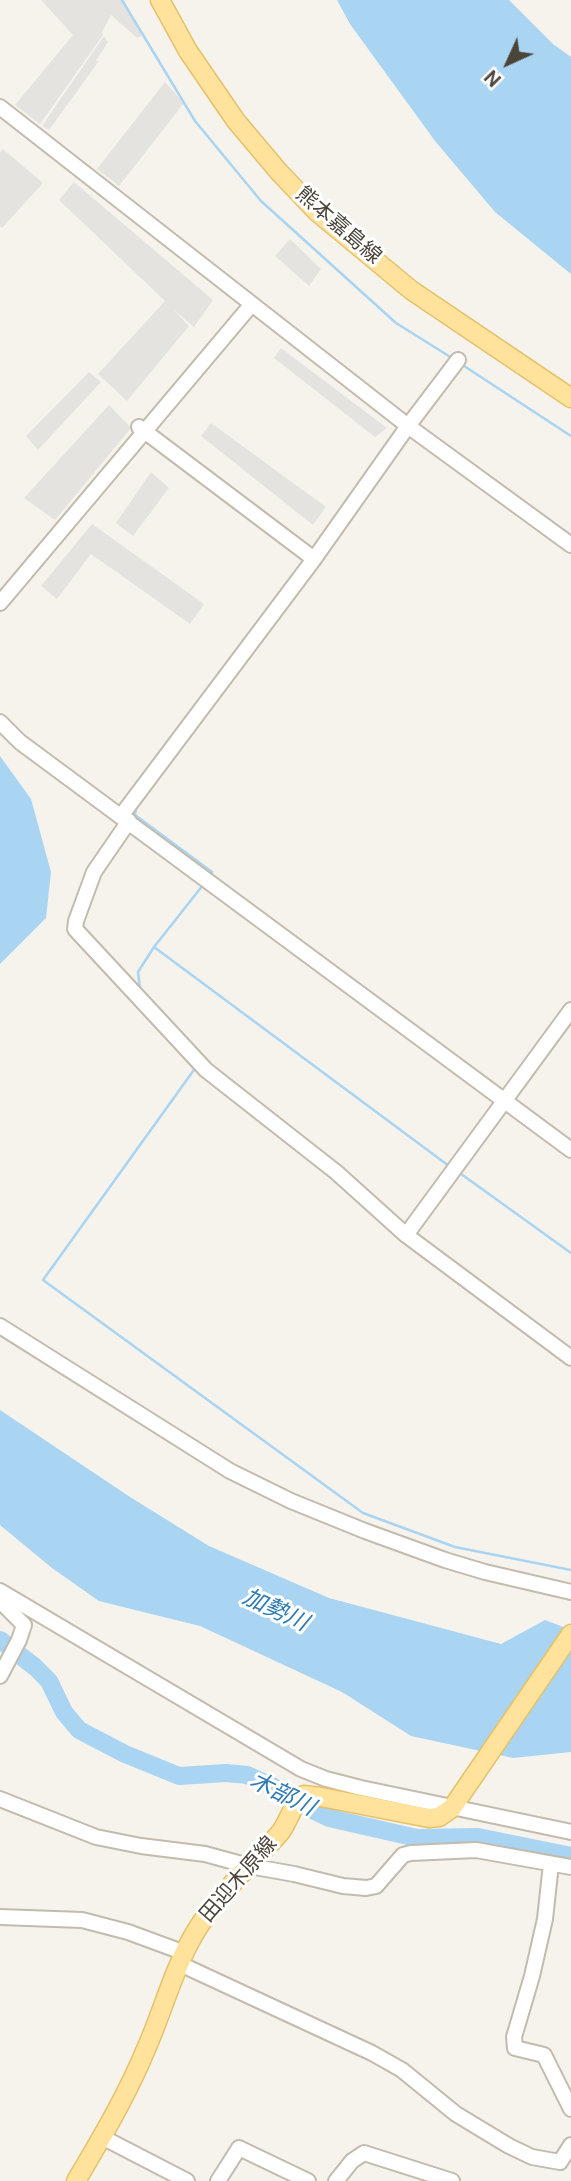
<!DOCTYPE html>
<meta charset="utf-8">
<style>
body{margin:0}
#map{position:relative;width:571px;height:2181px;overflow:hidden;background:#f6f3ec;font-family:"DM Sans",sans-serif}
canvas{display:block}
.north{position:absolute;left:473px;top:28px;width:70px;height:70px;-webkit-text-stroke:5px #fff;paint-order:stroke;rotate:225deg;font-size:19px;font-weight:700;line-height:28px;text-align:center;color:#4b4439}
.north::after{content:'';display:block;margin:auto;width:24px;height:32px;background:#4b4439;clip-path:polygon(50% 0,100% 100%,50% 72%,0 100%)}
</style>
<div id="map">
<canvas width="571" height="2181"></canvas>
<div class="north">N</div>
</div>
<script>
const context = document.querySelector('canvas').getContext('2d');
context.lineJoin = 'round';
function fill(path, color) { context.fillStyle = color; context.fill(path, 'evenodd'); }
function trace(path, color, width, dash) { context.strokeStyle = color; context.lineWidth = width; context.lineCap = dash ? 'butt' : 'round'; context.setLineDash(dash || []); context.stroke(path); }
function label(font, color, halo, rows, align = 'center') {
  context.font = font + ' "DM Sans","Noto Sans JP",sans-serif'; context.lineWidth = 6; context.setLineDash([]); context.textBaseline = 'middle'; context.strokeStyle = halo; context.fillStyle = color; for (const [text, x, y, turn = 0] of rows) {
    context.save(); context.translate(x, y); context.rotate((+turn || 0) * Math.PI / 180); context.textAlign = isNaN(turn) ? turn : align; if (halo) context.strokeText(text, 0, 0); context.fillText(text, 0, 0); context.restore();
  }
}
fill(new Path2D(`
 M41 0H123L142 36 137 38 111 15 102 32 103 35 40 124 15 105 73 35Z
 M104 36 108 42 96 61H99L49 130 42 126Z
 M165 82 184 103 119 186 97 169Z
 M3 149 43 183 2 228 0 226V152Z
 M74 182 213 300 194 327 173 309 189 326 127 401 98 374 165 301 59 200Z
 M290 239 321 269 309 286 275 256Z
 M281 348 387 428 375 437 274 358Z
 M89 372 101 382 38 450 26 436Z
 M109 405 131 428 55 520 24 498Z
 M211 423 326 507 313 525 201 436Z
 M151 472 169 488 133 536 116 523Z
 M92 524 204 604 190 624 91 554 57 599 41 586Z`), '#e5e3e0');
fill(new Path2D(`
 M337 0H509L553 44 571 57V274L495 212 435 141 350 24Z
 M0 756 31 799 51 872 46 918 0 964Z
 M0 1410 130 1497 209 1546 329 1598 501 1644 545 1620 571 1630V1752L513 1758 411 1736 342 1692 200 1626 99 1601 52 1568 0 1525Z`), '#a9d4f2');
trace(new Path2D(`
 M122 0 195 121 261 201 396 323 452 358
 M461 364 571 436
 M136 807 135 815 212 872 209 876
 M154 947 449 1166
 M140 989 138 972 154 947 203 885
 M196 1067 43 1280 363 1513 455 1547 571 1570
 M457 1171 571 1253`), '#a9d4f2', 2.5);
trace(new Path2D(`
 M0 1640 35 1667 49 1681 64 1712 79 1730 125 1754 179 1776 226 1773 247 1775 274 1787 302 1805 329 1818 417 1838 478 1837 571 1856`), '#a9d4f2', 18);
const minor = new Path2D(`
 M0 107 408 426 571 545
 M139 427 314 559
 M0 603 252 304
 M0 722 20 742 571 1150
 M121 816 314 559 408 426 458 360
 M129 821 94 872 76 921 75 929 206 1070 336 1172 406 1235 571 1358
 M406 1235 571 1010
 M0 1326 230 1471 291 1501 365 1531 445 1560 485 1572 571 1592
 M0 1591 301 1769 326 1779 361 1788 571 1832
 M0 1601 24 1625 19 1640 0 1676
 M0 1799 96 1837 141 1846 205 1854 249 1866 294 1874 343 1886 366 1888 376 1886 403 1855 411 1853 476 1850 571 1867
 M551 1864 545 1919 532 1976 514 2037 515 2048 544 2055 571 2109
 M0 1917 82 1920 128 1932 185 1953
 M180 1964 372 2053 402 2070 456 2114 509 2146 532 2157 560 2162 571 2145
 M102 2137 187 2181
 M218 2181 239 2148 308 2181
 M336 2181 352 2161 364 2153 452 2181`);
const major = new Path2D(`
 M160 0 188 51 236 121 279 172 317 212 411 290 571 398
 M76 2181C101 2139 127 2095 146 2049 163 2011 174 1967 196 1931 218 1895 250 1866 279 1834 289 1823 292 1803 304 1795L321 1797 429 1818 439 1817 452 1808 571 1634`);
trace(minor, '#c2bbae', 18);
trace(major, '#e6c16a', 21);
trace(minor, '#fff', 14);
trace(major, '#ffe39c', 18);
label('21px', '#4b4439', '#fff', [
 ["熊本嘉島線",338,226,41],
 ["田迎木原線",239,1880,-49]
]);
label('italic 23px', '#2e7ab2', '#fff', [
 ["加勢川",275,1611,25],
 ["木部川",282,1795,26]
]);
</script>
